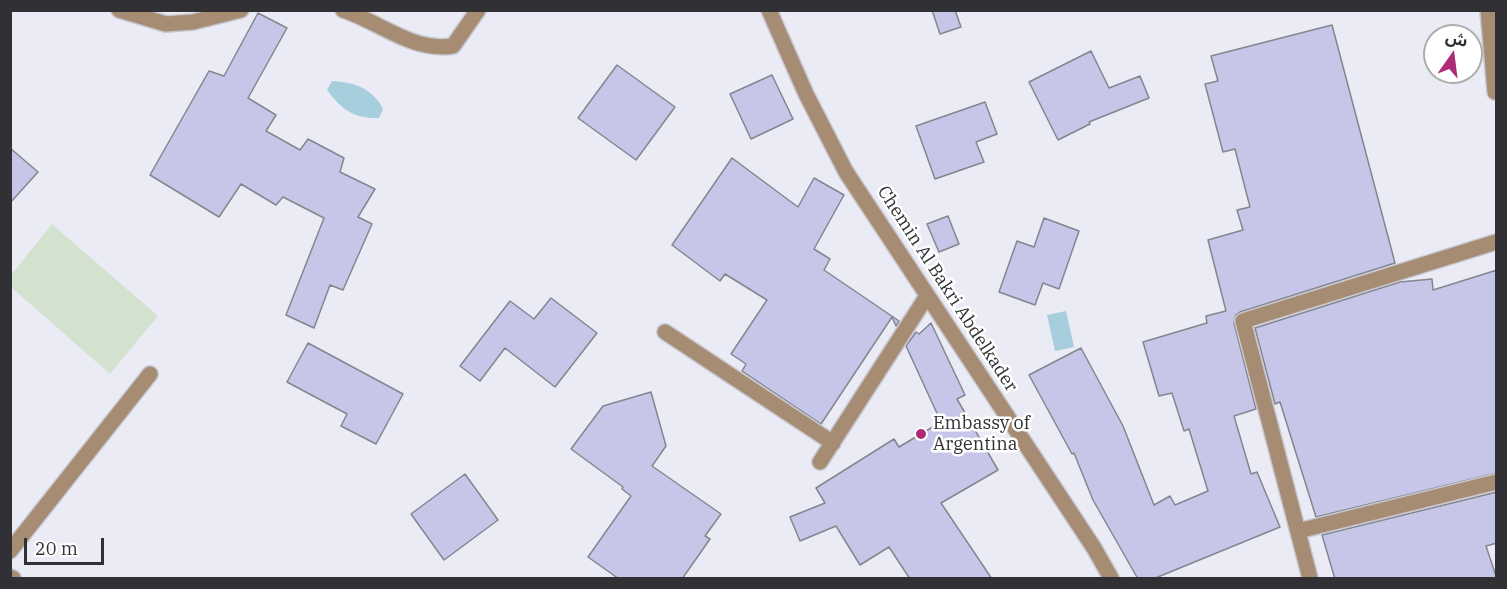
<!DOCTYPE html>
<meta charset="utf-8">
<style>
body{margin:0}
#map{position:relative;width:1507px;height:589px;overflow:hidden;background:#ebebf6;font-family:"IBM Plex Serif","Noto Sans Arabic",serif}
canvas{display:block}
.frame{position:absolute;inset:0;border:12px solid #313135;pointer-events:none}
.north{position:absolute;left:1423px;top:24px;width:60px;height:60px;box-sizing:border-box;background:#fff;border:2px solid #adadae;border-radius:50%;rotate:14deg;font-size:16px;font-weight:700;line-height:24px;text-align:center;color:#313135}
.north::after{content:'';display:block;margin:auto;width:21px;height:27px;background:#ad2a75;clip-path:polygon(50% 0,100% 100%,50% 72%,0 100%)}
.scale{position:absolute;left:24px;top:538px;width:80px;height:27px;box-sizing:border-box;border:3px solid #313135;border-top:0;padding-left:8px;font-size:18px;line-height:21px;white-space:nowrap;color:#313135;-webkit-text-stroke:4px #fff;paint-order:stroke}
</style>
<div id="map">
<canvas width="1507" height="589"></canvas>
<div class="frame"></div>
<div class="north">ش</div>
<div class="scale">20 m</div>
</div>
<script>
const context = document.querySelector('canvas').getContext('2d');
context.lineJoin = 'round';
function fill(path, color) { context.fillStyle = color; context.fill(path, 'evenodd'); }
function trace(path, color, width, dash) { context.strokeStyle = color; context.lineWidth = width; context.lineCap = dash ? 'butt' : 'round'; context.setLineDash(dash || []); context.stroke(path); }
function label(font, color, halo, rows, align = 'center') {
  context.font = font + ' "IBM Plex Serif",serif'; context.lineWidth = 5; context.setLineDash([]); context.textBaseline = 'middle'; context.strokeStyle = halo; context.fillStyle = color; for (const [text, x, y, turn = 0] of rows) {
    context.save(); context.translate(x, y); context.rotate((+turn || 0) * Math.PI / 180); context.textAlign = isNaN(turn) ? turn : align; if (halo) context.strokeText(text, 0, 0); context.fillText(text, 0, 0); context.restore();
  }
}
fill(new Path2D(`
 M52 224 158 316 110 374 11 287V275Z`), '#d2e2cf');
fill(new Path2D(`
 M332 81C353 82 373 88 383 109L379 118C354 119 341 109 327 90Z
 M1066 311 1074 347 1055 351 1047 315Z`), '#a7cedc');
const building = new Path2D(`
 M932 10H955L961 27 940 34Z
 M258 13 287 28 248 98 276 115 266 131 300 150 308 139 344 158 340 172 375 189 358 217 372 224 343 290 330 285 314 328 286 315 324 218 283 197 276 205 241 184 219 217 150 175 209 71 224 76Z
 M1332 25 1395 263 1240 312 1236 315 1234 323 1256 409 1234 416 1251 474 1257 472 1280 527 1153 579H1138L1093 500 1074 453 1072 454 1029 375 1081 348 1123 426 1154 505 1170 496 1175 505 1208 491 1189 429 1184 431 1172 393 1159 396 1143 342 1207 323 1206 316 1226 311 1208 240 1243 230 1237 210 1250 207 1235 149 1223 152 1205 84 1218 81 1211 56Z
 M1091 51 1109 88 1140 76 1149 98 1089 122 1090 124 1058 140 1029 82Z
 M617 65 675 107 636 160 578 118Z
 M772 75 793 119 751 139 730 94Z
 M985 102 997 134 976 142 984 162 935 179 916 126Z
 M10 148 38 172 10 203Z
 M732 158 798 207 814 178 844 195 814 249 830 259 824 270 899 321 896 326 892 317 821 424 742 371 746 364 731 354 767 300 725 274 720 281 672 245Z
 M948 216 959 244 939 252 927 224Z
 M1044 218 1079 231 1059 289 1043 283 1035 305 999 292 1017 241 1034 247Z
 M1497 270V473L1316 517 1280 402 1275 404 1255 328 1400 282 1432 279 1433 290Z
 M551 298 597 333 555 387 505 348 480 381 460 366 510 301 534 319Z
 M931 323 965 395 957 399 998 470 941 503 992 579H910L889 547 860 565 836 526 800 541 790 517 825 503 816 488 894 439 899 447 941 422 906 346 916 332 919 334Z
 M308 343 403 394 376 444 341 426 347 414 287 382Z
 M651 392 666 446 652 466 721 514 705 536 710 539 682 579H619L588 557 631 496 622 489 623 487 571 449 603 406Z
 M465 474 498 520 444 560 411 514Z
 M1497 492V543L1486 546 1497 579H1335L1322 535Z`);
fill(building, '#c6c7e8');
trace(building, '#84858e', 1.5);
const minor = new Path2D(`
 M119 10 166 24 193 22 241 10
 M343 10C380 22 412 52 453 46L478 10
 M769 10 806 94 846 172 1094 548 1111 578
 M1488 10 1495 92
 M665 332 833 443
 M820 462 927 296
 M1298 531 1496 482
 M10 551 150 374
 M10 577 13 578
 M1310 578 1243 321 1496 242`);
trace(minor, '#c6c6cf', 18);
trace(minor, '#a78c74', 15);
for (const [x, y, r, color] of [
 [921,434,6,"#ad2a75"]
]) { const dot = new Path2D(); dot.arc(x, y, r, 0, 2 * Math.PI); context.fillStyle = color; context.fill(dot); trace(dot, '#fff', 2); }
label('18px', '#313135', '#fff', [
 ["Chemin Al Bakri Abdelkader",947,289,57]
]);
label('18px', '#313135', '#fff', [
 ["Embassy of",933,424],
 ["Argentina",933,445]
], 'left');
</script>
